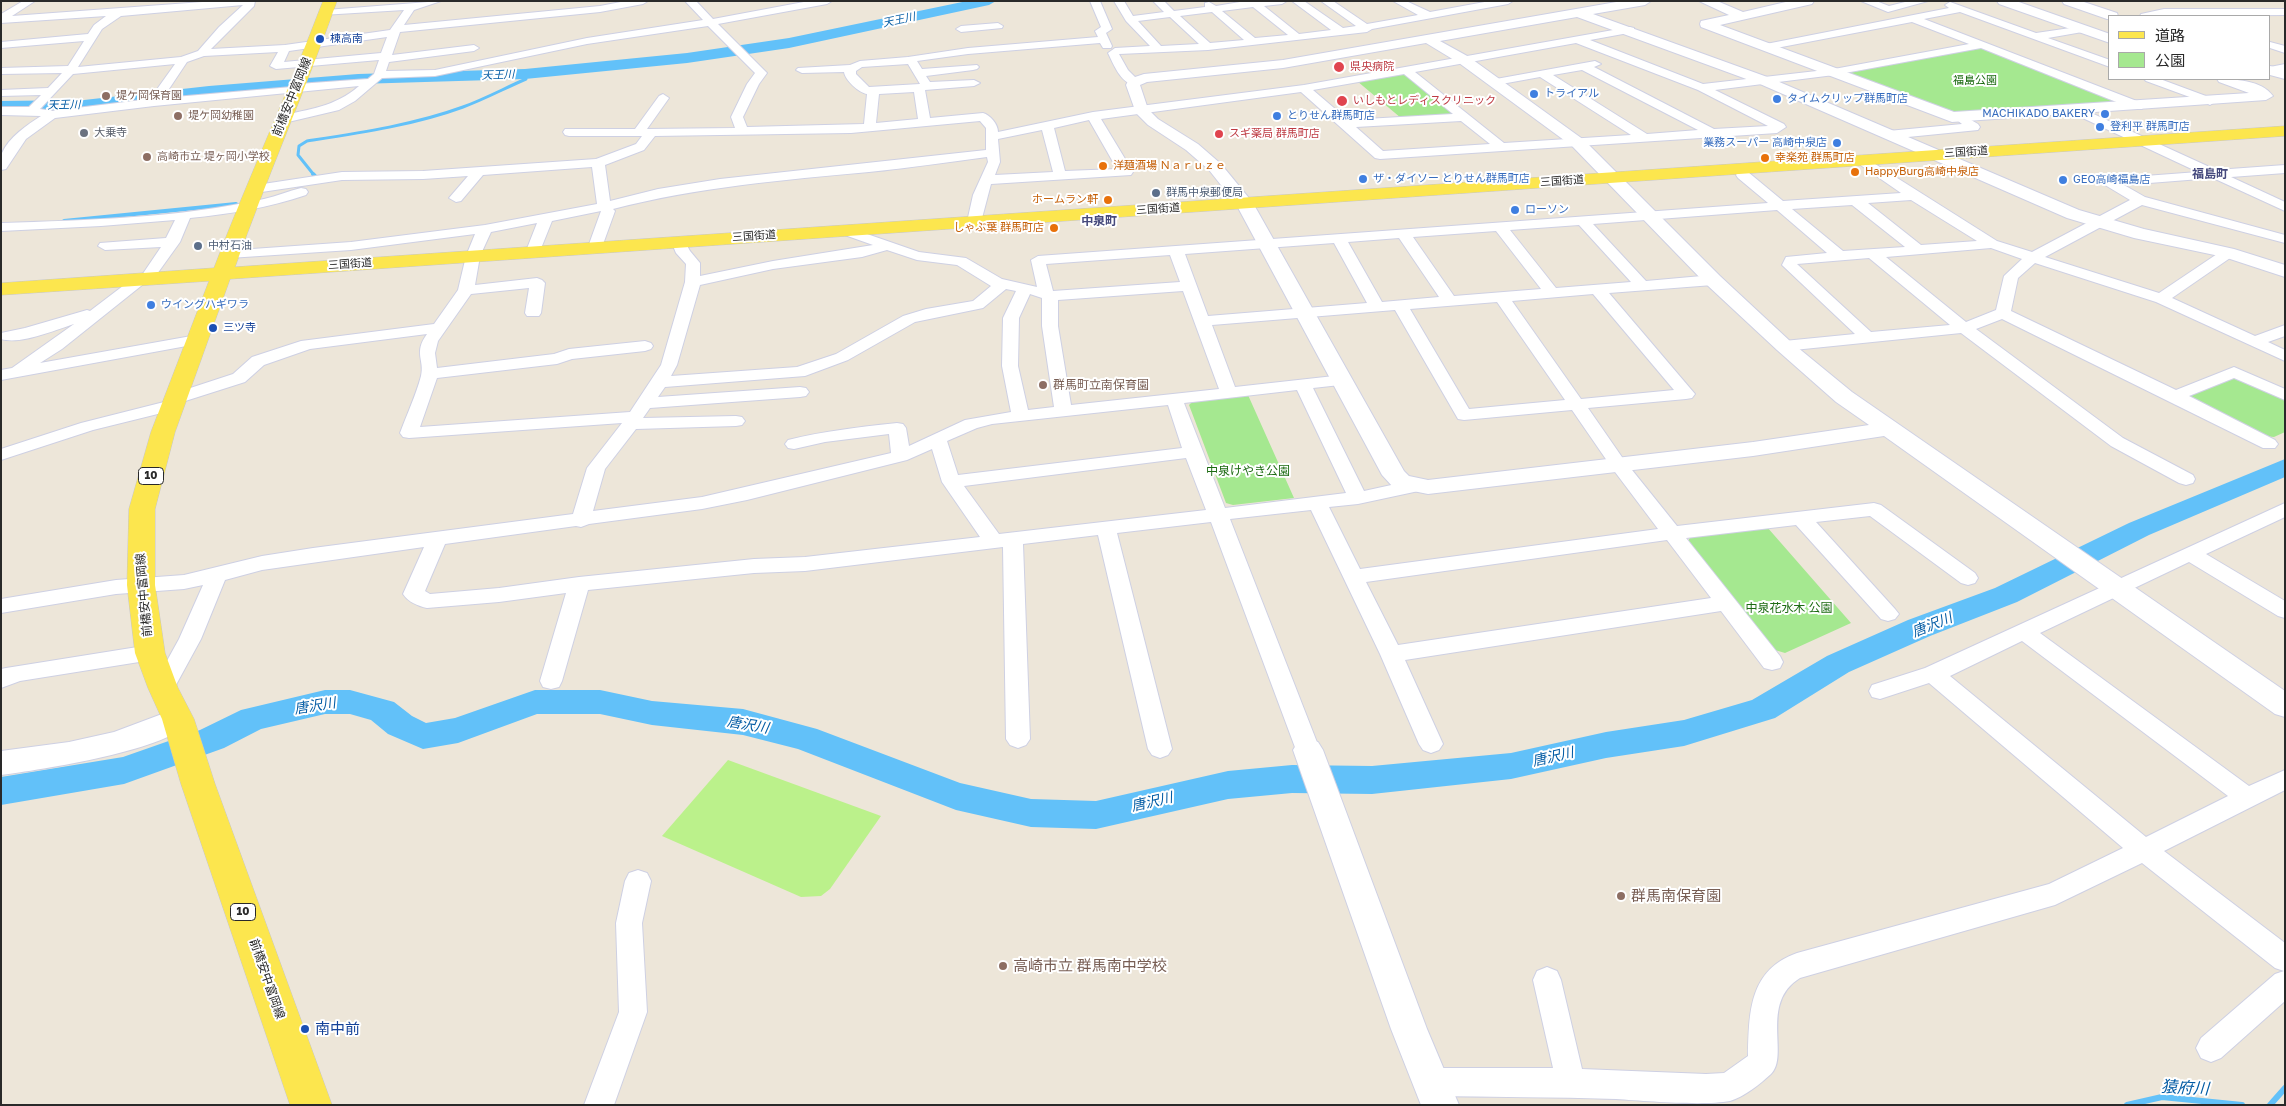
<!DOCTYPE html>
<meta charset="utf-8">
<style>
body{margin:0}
#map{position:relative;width:2286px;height:1106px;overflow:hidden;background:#ede6d9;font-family:"Golos Text","Noto Sans JP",sans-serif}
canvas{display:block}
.frame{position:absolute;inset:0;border:2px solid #292929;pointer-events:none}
.legend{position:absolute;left:2108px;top:15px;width:162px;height:65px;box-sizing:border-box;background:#fff;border:1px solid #a9a9a9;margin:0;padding:6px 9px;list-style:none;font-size:15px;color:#292929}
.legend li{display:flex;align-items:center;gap:10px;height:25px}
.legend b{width:25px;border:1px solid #a9a9a9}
</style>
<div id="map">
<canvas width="2286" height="1106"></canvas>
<div class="frame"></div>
<ul class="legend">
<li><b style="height:6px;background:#fce64e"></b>道路</li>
<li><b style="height:14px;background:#a5e890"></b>公園</li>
</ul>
</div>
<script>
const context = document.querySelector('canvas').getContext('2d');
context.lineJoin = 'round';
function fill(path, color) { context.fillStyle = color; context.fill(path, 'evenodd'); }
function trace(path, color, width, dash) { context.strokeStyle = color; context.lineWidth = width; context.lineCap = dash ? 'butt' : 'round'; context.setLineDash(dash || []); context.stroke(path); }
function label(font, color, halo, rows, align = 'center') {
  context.font = font + ' "Golos Text","Noto Sans JP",sans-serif'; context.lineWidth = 4; context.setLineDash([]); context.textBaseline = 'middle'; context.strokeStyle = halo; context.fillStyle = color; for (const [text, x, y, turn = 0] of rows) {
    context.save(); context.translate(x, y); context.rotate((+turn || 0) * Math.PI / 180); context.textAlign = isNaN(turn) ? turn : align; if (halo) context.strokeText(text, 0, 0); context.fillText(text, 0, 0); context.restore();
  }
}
fill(new Path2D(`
 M1982 45 2138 106 1955 115 1844 74Z
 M1402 73 1407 74 1455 113 1452 115 1401 118 1357 81Z
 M2232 376 2285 398V432L2274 437 2264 436 2187 396Z
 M1248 395 1294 498 1233 505 1226 503 1189 405 1193 401Z
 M1767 527 1851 623 1785 653 1775 650 1688 541 1691 536Z`), '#a5e890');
fill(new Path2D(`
 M728 760 881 816 830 889 821 896 801 897 662 836Z`), '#bbf18b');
trace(new Path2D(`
 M314 175 298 155 299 146 307 141C359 133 414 125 463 107 485 99 505 88 526 79L525 74`), '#62c1f9', 3);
trace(new Path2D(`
 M313 174 315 176
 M64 221 236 204`), '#62c1f9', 4);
trace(new Path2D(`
 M2127 1105 2162 1097 2242 1105
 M2270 1105 2285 1088`), '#62c1f9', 6);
fill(new Path2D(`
 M967 1H996L989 5 789 48 687 63 525 79 358 84 209 96 84 110 1 111V101L84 100 209 86 358 74 525 69 687 53 789 38Z
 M2285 459V477L2149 535 2017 602 1930 636 1849 672 1775 718 1684 746 1606 758 1511 779 1372 794 1292 793 1228 799 1096 829 1031 827 956 810 798 749 743 735 652 725 600 714H537L458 743 423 749 388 734 371 720 350 714H325L261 729 224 748 124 784 1 805V777L123 757 200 730 241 710 325 690H350L394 702 412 716 426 723 455 718 535 690H600L652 701 743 709 817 729 960 783 1031 799 1096 801 1228 771 1292 765 1372 766 1511 753 1606 732 1684 720 1752 700 1827 656 1908 620 1995 588 2129 523Z`), '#62c1f9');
const minor = new Path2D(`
 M23 1H35L12 16 216 1H255L254 6 211 49 285 45 390 30 404 10 322 15V11L326 10 441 1 414 10 404 25 600 6 626 1H648L643 4 600 12 400 32 392 55 474 45 479 48 474 51 389 62 386 71 435 70 587 38 703 20 685 1H696L713 19 809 1H832L827 4 718 24 767 73 759 84 743 117 747 127 864 124 867 94C859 93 845 80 844 72L802 73 796 70 798 68 850 65 860 61 908 57 968 48 1098 37 1095 31 1101 27 1090 1H1100L1112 29 1106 33 1112 46 1111 48H1103L1100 43 968 54 917 61 922 69 977 65 979 67 977 69 973 70 926 76 930 82 974 80 980 83 974 86 925 90 930 118 983 113C990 115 998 124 998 132L1093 112 1304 85 1630 27 1634 28V32L1590 40 1703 84 1834 69 1969 44 1912 22 1766 50 1761 47 1766 44 1949 8 1945 5 1950 2 2036 33 2084 26 2089 29 2088 31 2048 38 2110 60V67L1960 12 1924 19 2142 103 2144 106 2142 109H2134L1981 48 1834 75 1715 90 1784 124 1786 127 1777 133 1380 159 1375 158 1301 92 1101 119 1133 172 1131 175 991 184 981 222 974 226 967 222 973 195 988 162 987 157C948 162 908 168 869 172 783 180 698 187 613 209L615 211 602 247 595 251 588 247 601 211 552 221 540 251 533 255 526 251 537 223 491 232 480 256 475 285 537 278 542 280 545 283 541 313 539 316H527L525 313 529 288 471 294 438 341 435 353 437 368 554 354 569 349 645 341 651 343 653 346 651 349 645 351 572 359 557 364 437 378 420 427 630 412 661 365 685 282 686 264 676 253 671 241 678 237 683 238 690 251 700 263V276L773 261 873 245 839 233 837 230 839 227 844 226 919 252 966 258 1002 279 1037 287 1031 260 1038 256 1768 203 1738 178 1736 175 1738 172H1748L1783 201 1901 193 1859 164 1858 161 1864 157 1997 241 2032 252 2130 200 2105 185 2103 182 2105 179 2198 172 2072 113 2070 110 2076 106 2216 170 2285 165V173L2231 177 2285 202V211L2213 178 2124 185 2145 197 2285 235V243L2142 205 2045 257 2159 293 2223 250H2233L2235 253 2233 256 2172 298 2255 336 2285 325V336L2268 342 2285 350V361L2156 302 2035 263 2018 278 2011 311 2176 390 2234 367 2285 389V400L2234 378 2189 396 2275 440 2278 444 2275 448H2263L2002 319 1976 329 2123 438 2193 475 2195 479 2193 483 2186 485 2179 483 2111 446 1961 333 1784 351 1778 349 1776 346 1778 343 1784 341 1855 334 1782 265 1786 257 1827 253 1777 210 1593 224 1646 281 1713 275 1718 277 1721 280 1718 283 1713 285 1609 293 1695 394 1692 398 1686 399 1588 408 1624 460 1677 526 1874 503 1881 505 1975 573 1978 578 1975 583 1968 585 1961 583 1870 516 1816 522 1895 609 1899 614 1895 619 1888 621 1881 619 1796 525 1686 538 1780 656 1783 662 1780 668 1772 670 1764 668 1721 611 1405 660 1443 744 1439 750 1431 753 1423 750 1419 744 1380 654 1311 510 1230 519 1320 750 1316 756 1308 759 1300 756 1296 750 1211 522 1117 533 1172 749 1168 755 1160 758 1152 755 1148 749 1098 535 1023 544 1030 739 1026 745 1018 748 1010 745 1006 739 1003 547 805 571 754 573 588 590 562 681 559 687 551 689 543 687 540 681 566 593 499 602 427 608C418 606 408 602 403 594L424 547 262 570 225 580 201 639 171 694 163 696 155 694 152 688 179 639 203 585 184 589 116 594 1 613V599L116 580 184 575 262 556 313 548 573 514 587 468 622 423 409 438 403 437 400 433C407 414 416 395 421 376 425 360 413 353 427 334L310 349 264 365 245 382 179 403 181 405 178 409 93 430 1 460V449L81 423 168 401 169 395 233 374 252 357 301 341 434 324 458 290 466 256 475 234 351 250 229 258 224 257 222 254 224 251 351 242 485 225 597 204 592 167 483 175 461 201 456 202 449 198 468 176 423 179 342 180 255 193 248 189 250 186 342 172 423 171 596 159 636 144 642 136H569L565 135 563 132 565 129H635L659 96 663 94 669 98 647 129 735 128 731 117 747 84 755 73 708 26 587 44 435 76 382 78 355 101 339 110 284 123 280 122 278 119 280 116C309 109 335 107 359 86L154 106 55 118 26 139 6 169 1 170C1 165 0 158 2 153 9 137 27 125 41 116L1 115V107H29L41 95 1 96V90L48 88 62 73 1 74V68L68 66 84 41 1 48V42L88 34 94 25 106 16 1 23V14ZM243 5 219 27 198 51 181 57 78 67 102 29 121 16ZM387 37 381 53 284 62 289 51ZM1576 43 1698 90 1768 126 1714 129 1594 67 1601 64 1595 61 1496 79 1490 82 1496 85 1540 77 1631 135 1504 143 1415 72ZM278 52 270 66 276 69 379 60 374 74 368 79 298 84 292 87 163 98 187 62 204 56ZM175 64 150 99 52 111 40 109 73 74ZM908 64 920 84 869 87 856 74V71L862 67ZM1582 70 1698 130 1647 134 1553 75ZM1404 74 1453 114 1348 120 1313 90ZM914 92 918 119 876 123 879 94ZM1089 120 1117 169 1065 171 1054 128ZM980 121 986 128V150L720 179 658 189 610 201 605 165 644 150 655 136 851 133ZM1461 121 1490 144 1383 151 1356 127ZM1042 130 1053 172 995 175 1000 162 998 139ZM1911 200 1977 241 1921 245 1868 203ZM1852 205 1905 247 1843 251 1792 209ZM1579 225 1631 282 1556 288 1510 230ZM1496 231 1541 289 1454 296 1413 237ZM1399 238 1439 297 1382 302 1348 242ZM1334 243 1367 303 1208 316 1185 254ZM1991 248 2022 259 2004 276 1996 310 1966 322 1886 257ZM887 250 917 260 957 265 991 286 973 301 926 309 903 316 836 354 797 367 671 376 677 365 700 285 773 269 862 257ZM1170 255 1180 282 1053 291 1046 264ZM1869 258 1950 325 1871 332 1797 264ZM1006 289 1016 291 1003 318 1002 366 1011 412 965 420 909 446 906 428 903 424 897 423C860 427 824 431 788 440L785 444 788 448 794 449 825 442 889 434 891 453 702 497 593 511 605 469 636 429 736 426 742 425 745 421 742 417 736 416 643 418 650 408 800 397 806 396 809 392 806 388 800 387 658 397 665 387 805 376 848 360 915 322 983 308ZM1183 291 1219 389 1071 405 1058 326V300ZM1030 294 1042 298V326L1054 407 1028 410 1018 366 1019 318ZM1593 294 1674 390 1581 399 1512 301ZM1497 302 1565 400 1469 409 1410 309ZM1395 310 1458 419 1464 420 1572 410 1612 468 1658 529 1360 569 1329 507 1358 504 1414 492 1421 490 1423 486 1421 482 1414 480 1364 491 1313 388 1349 384 1351 380 1349 376 1343 375 1235 387 1212 325ZM1297 390 1346 493 1225 508 1184 403ZM1168 405 1182 448 958 475 947 441 977 428 992 424ZM932 449 942 482 980 537 805 557 754 559 579 577 499 588 430 594 425 591 445 544 576 526 581 527 589 524 702 509 747 500 907 460ZM1186 458 1206 510 999 534 964 486ZM1667 540 1711 598 1398 645 1366 582Z
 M1114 1H1124L1133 16 1164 12 1153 1H1164L1174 11 1205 7V3L1209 2 1216 6 1246 1H1287L1282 4 1264 6 1299 34 1331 30 1292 1H1304L1343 28 1356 26 1321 1H1333L1367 24 1418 15 1393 1H1406L1430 12 1490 1H1513L1508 4 1372 29 1367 32 1208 50 1119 54 1128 70 1140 82 1134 85C1120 82 1114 65 1108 53L1115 48 1150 46 1126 21ZM1253 7 1288 35 1255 38 1222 11ZM1212 12 1244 40 1210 43 1180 16ZM1170 17 1199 44 1161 46 1138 21Z
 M1861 1H1876L1889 6 1909 1H1928L1888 12Z
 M2164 9H2285V15L2140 16 2141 14Z
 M998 23 1003 26 1002 28 961 32 956 29 961 26Z
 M2270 42 2285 46V53L2270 48Z
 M2285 64V70L2270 73V67Z
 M2144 79H2160L2214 99 2216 101 2210 105 2206 103 2146 81Z
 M1959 113 1978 124 1980 127 1978 130 1888 139 1882 135 1888 131 1962 124 1953 117Z
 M301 188 306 189 308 192 306 195C268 208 229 214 190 218L180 242 152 281 146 282 62 349 40 363 197 335 203 337 205 340 203 343 1 380V370L12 368 74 324C55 330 21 345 1 339V333L25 328 87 310 90 311 136 276 142 275 161 247 105 250 98 246 100 243 166 238 175 220 101 226 1 231V223C88 220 179 218 264 199 277 196 289 191 301 188Z
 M2285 503V517L2206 554 2285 601V618L2278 616 2189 562 2040 633 2249 786 2285 770V790L2164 851 2285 943V1001L2221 1058 2211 1062 2201 1058 2196 1048 2201 1038 2275 974 2284 971 2275 968 2142 863 2055 905 1800 978C1759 1003 1790 1056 1771 1074 1760 1084 1744 1097 1730 1101 1703 1106 1646 1101 1616 1099 1554 1097 1492 1097 1430 1096L1420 1092 1415 1082 1420 1072 1430 1068H1553L1533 980 1537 971 1547 967 1557 971 1561 980 1582 1069 1706 1074 1724 1073 1748 1056C1749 1012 1749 970 1797 953L2049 884 2123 848 1929 683 1880 699 1872 697 1869 691 1872 685 1925 668ZM2022 641 2228 796 2146 837 1950 676Z
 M150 645 158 647 161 653 158 659 20 681 1 688V669L6 668Z
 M638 870 647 873 651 881 642 923 647 1012 614 1105H584L619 1012 616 923 625 881 629 873Z`);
const tertiary = new Path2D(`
 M1622 1H1651L1645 5 1593 14 1770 78 2079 210 2144 229 2234 249 2285 265V277L2224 257 2134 238 2067 218 1760 84 1577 17 1440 41 1469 57 1584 140 1720 276 1791 342 1852 392 2285 691V717L2275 714 1884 436 1753 456 1428 494 1393 487 1382 475 1236 204 1209 170 1186 150 1148 125 1136 113 1126 85 1129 79 1144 74 1283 60ZM1426 43 1459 63 1572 146 1706 284 1777 350 1836 402 1869 425 1753 442 1428 480 1409 476 1404 471 1253 203 1221 164 1198 144 1158 119 1148 109 1140 85 1147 82 1283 68Z
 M1699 1H1717L1743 12 1790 1H1814L1812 4 1720 25 1954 112 2249 93 2219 82 2217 79C2234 79 2262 80 2273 96L2266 100 1952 122 1701 27 1700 24 1701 21 1729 15Z
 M1997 1H2016L2110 34V43L1999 4Z
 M2062 1H2081L2117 13 2118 16H2110V19H2107L2064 4Z
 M2270 66 2285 70V79L2270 75Z
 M178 708 188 711 192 719C175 750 38 770 1 775V751L69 742 114 732Z
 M1308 739 1318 742 1323 750 1427 1029 1459 1105H1421L1391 1029 1293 750 1298 742Z`);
const primary = new Path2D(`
 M323 1H337C305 91 267 177 235 267L2285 126V136L230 279 175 432 155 509V585L165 653 178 688 194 719 215 784 332 1105H290L181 784 162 719 148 688 135 653 127 585 129 509 151 432 209 281 1 295V283L214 268C248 178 289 91 323 1Z`);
trace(minor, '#ced0e3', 2);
trace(tertiary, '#ced0e3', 2);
trace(primary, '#c7c7c7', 1);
fill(minor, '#fff');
fill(tertiary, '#fff');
fill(primary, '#fce64e');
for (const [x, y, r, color] of [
 [320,39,5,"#1a4fb4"],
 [1339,67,6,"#e0444e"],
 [1534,94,5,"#3f7fe0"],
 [106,96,5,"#8d6e63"],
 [1777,99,5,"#3f7fe0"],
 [1342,101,6,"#e0444e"],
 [2105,114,5,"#3f7fe0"],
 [178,116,5,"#8d6e63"],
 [1277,116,5,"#3f7fe0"],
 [2100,127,5,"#3f7fe0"],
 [84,133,5,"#6b7280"],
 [1219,134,5,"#e0444e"],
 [1837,143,5,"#3f7fe0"],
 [147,157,5,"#8d6e63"],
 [1765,158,5,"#e8710a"],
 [1103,166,5,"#e8710a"],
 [1855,172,5,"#e8710a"],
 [1363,179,5,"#3f7fe0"],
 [2063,180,5,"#3f7fe0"],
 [1156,193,5,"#5c6f8a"],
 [1108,200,5,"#e8710a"],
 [1515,210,5,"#3f7fe0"],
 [1054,228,5,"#e8710a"],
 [198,246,5,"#5c6f8a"],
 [151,305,5,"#3f7fe0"],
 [213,328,5,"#1a4fb4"],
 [1043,385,5,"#8d6e63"],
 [1621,896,5,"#8d6e63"],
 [1003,966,5,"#8d6e63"],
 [305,1029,5,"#1a4fb4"]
]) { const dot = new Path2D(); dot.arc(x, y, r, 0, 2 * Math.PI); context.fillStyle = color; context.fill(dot); trace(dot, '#fff', 2); }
label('italic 11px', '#025ba4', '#fff', [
 ["天王川",899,20,-12],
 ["天王川",498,75,-2],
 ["天王川",64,105,-1]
]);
label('11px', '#164399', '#fff', [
 ["棟高南",330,39],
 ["三ツ寺",223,328]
], 'left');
label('11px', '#be3a42', '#fff', [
 ["県央病院",1350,67],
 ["いしもとレディスクリニック",1353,101],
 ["スギ薬局 群馬町店",1229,134]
], 'left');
label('11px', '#1d6b13', '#fff', [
 ["福島公園",1975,81]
]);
label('11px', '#366cbe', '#fff', [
 ["トライアル",1544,94],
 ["タイムクリップ群馬町店",1787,99],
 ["MACHIKADO BAKERY",2095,114,"right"],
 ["とりせん群馬町店",1287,116],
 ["登利平 群馬町店",2110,127],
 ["業務スーパー 高崎中泉店",1827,143,"right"],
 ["ザ・ダイソー とりせん群馬町店",1373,179],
 ["GEO高崎福島店",2073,180],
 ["ローソン",1525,210],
 ["ウイングハギワラ",161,305]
], 'left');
label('11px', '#785e54', '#fff', [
 ["堤ケ岡保育園",116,96],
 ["堤ケ岡幼稚園",188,116],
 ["高崎市立 堤ヶ岡小学校",157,157]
], 'left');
label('11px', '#5b616d', '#fff', [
 ["大乗寺",94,133]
], 'left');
label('11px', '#292929', '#fff', [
 ["三国街道",1966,152,-4],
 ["三国街道",1562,181,-4],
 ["三国街道",1158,209,-4],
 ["三国街道",754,236,-4],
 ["三国街道",350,264,-4]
]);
label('11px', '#c56008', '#fff', [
 ["幸楽苑 群馬町店",1775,158],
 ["洋麺酒場 Ｎａｒｕｚｅ",1113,166],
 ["HappyBurg高崎中泉店",1865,172],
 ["ホームラン軒",1098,200,"right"],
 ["しゃぶ葉 群馬町店",1044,228,"right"]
], 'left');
label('11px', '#4e5e75', '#fff', [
 ["群馬中泉郵便局",1166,193],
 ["中村石油",208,246]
], 'left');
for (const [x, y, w] of [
 [151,476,25],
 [243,912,25]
]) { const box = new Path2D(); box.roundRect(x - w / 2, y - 8.5, w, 17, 4); context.fillStyle = '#fff'; context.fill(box); trace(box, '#292929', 1); }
label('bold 11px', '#292929', null, [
 ["10",151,476],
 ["10",243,912]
]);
label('12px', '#292929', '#fff', [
 ["前橋安中富岡線",292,97,-68],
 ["前橋安中富岡線",144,595,-95],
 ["前橋安中富岡線",267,979,71]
]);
label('bold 12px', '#464a7d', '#fff', [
 ["福島町",2210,174],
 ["中泉町",1099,221]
]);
label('12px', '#785e54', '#fff', [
 ["群馬町立南保育園",1053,385]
], 'left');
label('12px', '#1d6b13', '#fff', [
 ["中泉けやき公園",1248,471],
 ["中泉花水木 公園",1789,608]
]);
label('italic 14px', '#025ba4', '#fff', [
 ["唐沢川",1932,625,-22],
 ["唐沢川",315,706,-9],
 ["唐沢川",748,725,10],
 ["唐沢川",1553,757,-13],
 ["唐沢川",1152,802,-13]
]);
label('15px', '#785e54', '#fff', [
 ["群馬南保育園",1631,896],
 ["高崎市立 群馬南中学校",1013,966]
], 'left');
label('15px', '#164399', '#fff', [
 ["南中前",315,1029]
], 'left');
label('italic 16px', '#025ba4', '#fff', [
 ["猿府川",2185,1088,3]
]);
</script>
